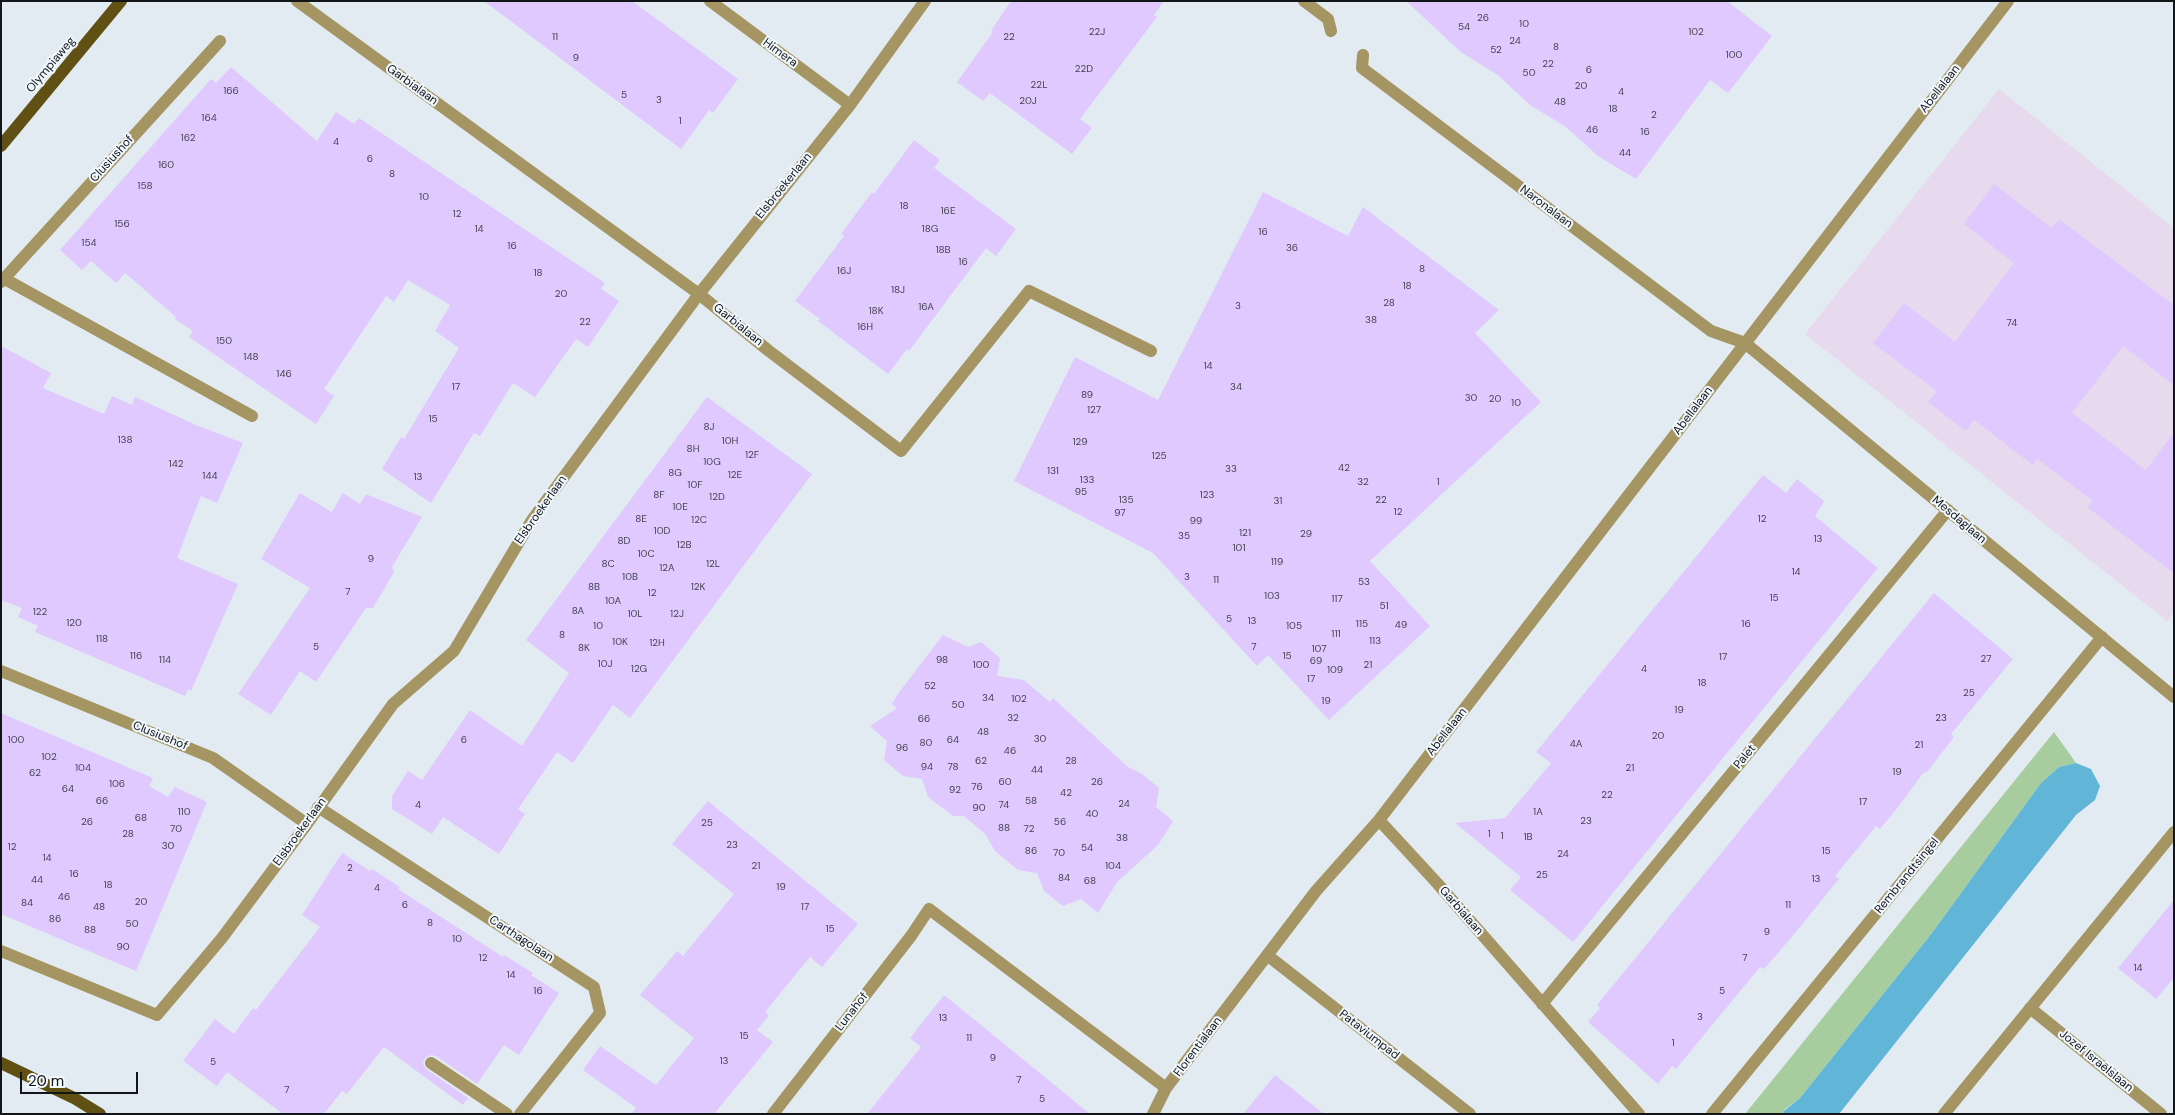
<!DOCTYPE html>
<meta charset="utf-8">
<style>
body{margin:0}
#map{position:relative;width:2175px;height:1115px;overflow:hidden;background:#e3ebf2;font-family:"DM Sans",sans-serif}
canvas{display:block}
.frame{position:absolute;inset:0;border:2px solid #131619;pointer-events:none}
.scale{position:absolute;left:20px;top:1072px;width:118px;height:22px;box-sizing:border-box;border:2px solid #131619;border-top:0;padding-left:6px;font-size:15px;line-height:18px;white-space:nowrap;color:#131619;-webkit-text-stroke:4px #f1f8fe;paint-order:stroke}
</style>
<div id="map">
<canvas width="2175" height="1115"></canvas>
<div class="frame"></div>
<div class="scale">20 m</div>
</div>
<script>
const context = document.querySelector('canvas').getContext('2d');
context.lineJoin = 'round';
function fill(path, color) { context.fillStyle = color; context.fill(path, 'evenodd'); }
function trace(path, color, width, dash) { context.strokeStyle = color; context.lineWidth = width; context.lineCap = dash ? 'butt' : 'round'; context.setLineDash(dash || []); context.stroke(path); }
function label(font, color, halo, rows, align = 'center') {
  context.font = font + ' "DM Sans",sans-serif'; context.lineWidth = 4; context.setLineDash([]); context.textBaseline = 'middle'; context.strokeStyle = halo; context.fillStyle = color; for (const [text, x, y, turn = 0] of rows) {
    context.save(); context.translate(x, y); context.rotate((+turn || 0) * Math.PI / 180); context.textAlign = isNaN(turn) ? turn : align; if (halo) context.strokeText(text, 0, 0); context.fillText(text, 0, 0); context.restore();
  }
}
fill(new Path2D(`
 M1999 89 2174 228V612L2167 621 1805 334Z`), '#e7daee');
fill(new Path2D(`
 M2054 732 2076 763 2059 767 2041 783 1932 933 1800 1098 1784 1110 1783 1114H1745Z`), '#a7cc9d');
fill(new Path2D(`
 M2076 763 2091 769 2100 786 2095 800 2076 815 1839 1114H1783L1784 1111 1800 1098 1932 933 2041 783 2059 767Z`), '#61b6d7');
fill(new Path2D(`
 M484 1H632L738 79 713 113 709 110 681 149Z
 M1011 1H1164L1154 15 1157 17 1080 119 1092 128 1072 154 990 93 983 101 957 82 993 32 991 31Z
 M1406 1H1727L1772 36 1728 93 1710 80 1636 179 1598 156 1566 127 1530 105 1498 75 1462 53Z
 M231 67 317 141 336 112 354 124 359 118 605 283 601 289 619 301 588 347 576 339 535 397 513 383 480 436 474 433 431 503 382 469 401 437 404 439 459 348 435 331 450 305 408 280 394 302 386 296 324 389 334 396 316 424 189 337 193 331 175 319 176 317 125 273 116 283 91 261 82 270 60 250 211 79 216 83Z
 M914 140 940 160 934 168 1016 229 996 256 986 248 909 351 907 349 888 374 818 321 820 319 795 301 844 236 841 234 872 192 874 194Z
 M1994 184 2052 228 2059 219 2174 305V385L2123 346 2072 413 2146 470 2174 432V573L2087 507 2093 501 2037 459 2033 465 1974 420 1966 431 1928 402 1937 391 1873 343 1904 303 1955 342 2014 263 1964 224Z
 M1263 192 1348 236 1363 207 1499 310 1475 333 1541 402 1370 561 1430 626 1329 720 1268 655 1257 666 1153 553 1014 481 1075 357 1158 400Z
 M1 346 51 373 43 388 104 414 112 396 132 405 135 397 196 425 243 443 217 503 201 496 177 558 238 584 191 691 188 689 185 696 35 632 38 626 18 617 22 608 1 600Z
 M707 397 812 474 630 718 613 705 573 763 557 752 518 809 525 814 499 854 443 817 432 834 392 809V796L408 771 422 780 470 710 522 746 569 673 526 640Z
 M1763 475 1786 493 1797 479 1824 501 1815 516 1878 568 1573 942 1510 890 1521 877 1455 823 1505 818 1551 763 1536 752Z
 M300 493 332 512 343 493 360 504 366 494 422 517 392 567 394 572 373 608H366L316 682 300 671 271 715 238 694 310 588 261 559Z
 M1934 593 2013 659 1951 734 1954 737 1926 773 1924 772 1898 807 1880 829 1876 826 1835 876 1839 879 1790 939 1764 969 1760 967 1676 1069 1672 1066 1658 1084 1588 1022 1600 1008 1597 1005Z
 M943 635 968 647 981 642 1000 658 997 676 1024 680 1050 702 1053 698 1128 767 1142 774 1159 788 1156 807 1173 821 1158 845 1117 882 1098 913 1081 899 1063 906 1044 891 1037 873 1018 870 995 851 985 834 964 816H953L928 797 922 779 903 776 884 760 887 741 870 726 897 708 892 704 900 691Z
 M1 713 153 778 149 786 168 797 175 787 207 802 136 971 1 914Z
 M708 801 858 924 822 967 810 957 765 1012 769 1015 757 1030 773 1042 714 1114H632L636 1108 583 1070 600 1046 656 1085 694 1038 640 995 677 951 683 956 734 894 672 844Z
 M342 853 370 871 372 869 400 887 398 889 503 957 504 955 533 973 531 975 559 993 519 1055 504 1045 477 1084 436 1056 431 1055 425 1058 423 1063 426 1069 468 1098 463 1105 384 1047 347 1094 342 1091 324 1114H283L227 1072 217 1086 183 1061 215 1019 234 1034 253 1008 256 1010 320 927 302 915Z
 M2174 900V978L2156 999 2118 968Z
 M944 995 970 1016 1090 1114H867L921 1047 910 1038Z
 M1275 1075 1324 1114H1243Z`), '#dfc9fe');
trace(new Path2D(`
 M297 1 699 294 769 351 901 451 1029 291 1151 351
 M710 1 850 105
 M1304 1 1328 19 1331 31
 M1363 55 1362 68 1711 331 1745 343 2174 697
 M3 278 252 416
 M1 282 220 41
 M1 671 213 758 307 824
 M318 807 594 987 600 1013 520 1114
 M1379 820 1437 883 1639 1114
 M1 951 157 1015 222 938 307 824 393 704 454 651 532 520 699 294 850 105 925 1
 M1267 955 1470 1114
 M1542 1004 1948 510
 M2030 1008 2161 1114
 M431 1063 507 1114
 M773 1114 911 936 929 909 1166 1088 1316 891 1379 820 2008 1
 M1153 1114 1166 1088
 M1712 1114 2102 637
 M1944 1114 2174 832`), '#a59563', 12);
trace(new Path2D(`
 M1 146 121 1
 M1 1063 74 1098 100 1114`), '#615014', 12);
label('10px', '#464352', null, [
 ["26",1483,18],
 ["10",1524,24],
 ["54",1464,27],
 ["22J",1097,32],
 ["102",1696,32],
 ["11",555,37],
 ["22",1009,37],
 ["24",1515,41],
 ["8",1556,47],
 ["52",1496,50],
 ["100",1734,55],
 ["9",576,58],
 ["22",1548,64],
 ["22D",1084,69],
 ["6",1589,70],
 ["50",1529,73],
 ["22L",1039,85],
 ["20",1581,86],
 ["166",231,91],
 ["4",1621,92],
 ["5",624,95],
 ["3",659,100],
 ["20J",1028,101],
 ["48",1560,102],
 ["18",1613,109],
 ["2",1654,115],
 ["164",209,118],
 ["1",680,121],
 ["46",1592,130],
 ["16",1645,132],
 ["162",188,138],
 ["4",336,142],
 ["44",1625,153],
 ["6",370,159],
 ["160",166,165],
 ["8",392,174],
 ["158",145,186],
 ["10",424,197],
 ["18",904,206],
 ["16E",948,211],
 ["12",457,214],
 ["156",122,224],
 ["14",479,229],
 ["18G",930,229],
 ["16",1263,232],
 ["154",89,243],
 ["16",512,246],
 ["36",1292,248],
 ["18B",943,250],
 ["16",963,262],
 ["8",1422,269],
 ["16J",844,271],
 ["18",538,273],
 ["18",1407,286],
 ["18J",898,290],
 ["20",561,294],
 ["28",1389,303],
 ["3",1238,306],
 ["16A",926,307],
 ["18K",876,311],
 ["38",1371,320],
 ["22",585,322],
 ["74",2012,323],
 ["16H",865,327],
 ["150",224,341],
 ["148",251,357],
 ["14",1208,366],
 ["146",284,374],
 ["17",456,387],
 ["34",1236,387],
 ["89",1087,395],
 ["30",1471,398],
 ["20",1495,399],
 ["10",1516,403],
 ["127",1094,410],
 ["15",433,419],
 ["8J",709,427],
 ["138",125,440],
 ["10H",730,441],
 ["129",1080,442],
 ["8H",693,449],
 ["12F",752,455],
 ["125",1159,456],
 ["10G",712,462],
 ["142",176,464],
 ["42",1344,468],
 ["33",1231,469],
 ["131",1053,471],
 ["8G",675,473],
 ["12E",735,475],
 ["144",210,476],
 ["13",418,477],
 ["133",1087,480],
 ["32",1363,482],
 ["1",1438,482],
 ["10F",695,485],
 ["95",1081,492],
 ["8F",659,495],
 ["123",1207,495],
 ["12D",717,497],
 ["135",1126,500],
 ["22",1381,500],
 ["31",1278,501],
 ["10E",680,507],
 ["12",1398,512],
 ["97",1120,513],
 ["8E",641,519],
 ["12",1762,519],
 ["12C",699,520],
 ["99",1196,521],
 ["10D",662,531],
 ["121",1245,533],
 ["29",1306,534],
 ["35",1184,536],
 ["13",1818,539],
 ["8D",624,541],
 ["12B",684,545],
 ["101",1239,548],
 ["10C",646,554],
 ["9",371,559],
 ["119",1277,562],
 ["8C",608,564],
 ["12L",713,564],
 ["12A",667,568],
 ["14",1796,572],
 ["10B",630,577],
 ["3",1187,577],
 ["11",1216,580],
 ["53",1364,582],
 ["8B",594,587],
 ["12K",698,587],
 ["7",348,592],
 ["12",652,593],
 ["103",1272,596],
 ["15",1774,598],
 ["117",1337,599],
 ["10A",613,601],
 ["51",1384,606],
 ["8A",578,611],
 ["122",40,612],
 ["10L",635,614],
 ["12J",677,614],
 ["5",1229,619],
 ["13",1252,621],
 ["120",74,623],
 ["115",1362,624],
 ["16",1746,624],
 ["49",1401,625],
 ["10",598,626],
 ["105",1294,626],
 ["111",1336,634],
 ["8",562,635],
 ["118",102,639],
 ["113",1375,641],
 ["10K",620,642],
 ["12H",657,643],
 ["5",316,647],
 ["7",1254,647],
 ["8K",584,648],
 ["107",1319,649],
 ["116",136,656],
 ["15",1287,656],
 ["17",1723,657],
 ["27",1986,659],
 ["114",165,660],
 ["98",942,660],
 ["69",1316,661],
 ["10J",605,664],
 ["100",981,665],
 ["21",1368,665],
 ["12G",639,669],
 ["4",1644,669],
 ["109",1335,670],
 ["17",1311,679],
 ["18",1702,683],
 ["52",930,686],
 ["25",1969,693],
 ["34",988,698],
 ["102",1019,699],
 ["19",1326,701],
 ["50",958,705],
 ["19",1679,710],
 ["32",1013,718],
 ["23",1941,718],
 ["66",924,719],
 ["48",983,732],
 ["20",1658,736],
 ["30",1040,739],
 ["100",16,740],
 ["6",464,740],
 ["64",953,740],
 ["80",926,743],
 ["4A",1576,744],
 ["21",1919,745],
 ["96",902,748],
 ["46",1010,751],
 ["102",49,757],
 ["62",981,761],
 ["28",1071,761],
 ["94",927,767],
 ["78",953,767],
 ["104",83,768],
 ["21",1630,768],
 ["44",1037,770],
 ["19",1897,772],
 ["62",35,773],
 ["60",1005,782],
 ["26",1097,782],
 ["106",117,784],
 ["76",977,787],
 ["64",68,789],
 ["92",955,790],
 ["42",1066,793],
 ["22",1607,795],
 ["66",102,801],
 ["58",1031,801],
 ["17",1863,802],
 ["24",1124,804],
 ["4",418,805],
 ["74",1004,805],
 ["90",979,808],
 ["110",184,812],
 ["1A",1538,812],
 ["40",1092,814],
 ["68",141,818],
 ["23",1586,821],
 ["26",87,822],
 ["56",1060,822],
 ["25",707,823],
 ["88",1004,828],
 ["70",176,829],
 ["72",1029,829],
 ["28",128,834],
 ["1",1489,834],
 ["1",1502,836],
 ["1B",1528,837],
 ["38",1122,838],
 ["23",732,845],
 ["30",168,846],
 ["12",12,847],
 ["54",1087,848],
 ["86",1031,851],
 ["15",1826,851],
 ["70",1059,853],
 ["24",1563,854],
 ["14",47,858],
 ["21",756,866],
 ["104",1113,866],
 ["2",350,868],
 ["16",74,874],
 ["25",1542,875],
 ["84",1064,878],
 ["13",1816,879],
 ["44",37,880],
 ["68",1090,881],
 ["18",108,885],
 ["19",781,887],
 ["4",377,888],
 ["46",64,897],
 ["20",141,902],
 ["84",27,903],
 ["6",405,905],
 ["11",1788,905],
 ["48",99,907],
 ["17",805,907],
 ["86",55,919],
 ["8",430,923],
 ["50",132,924],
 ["15",830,929],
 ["88",90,930],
 ["9",1767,932],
 ["10",457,939],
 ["90",123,947],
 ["12",483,958],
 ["7",1745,958],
 ["14",2138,968],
 ["14",511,975],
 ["16",538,991],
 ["5",1722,991],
 ["3",1700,1017],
 ["13",943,1018],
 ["15",744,1036],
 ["11",969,1038],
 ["1",1673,1043],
 ["9",993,1058],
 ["13",724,1061],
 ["5",213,1062],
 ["7",1019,1080],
 ["7",287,1090],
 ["5",1042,1099]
]);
label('12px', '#131619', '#f1f8fe', [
 ["Himera",780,53,36],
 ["Olympiaweg",51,65,-50],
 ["Garbialaan",412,85,36],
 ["Abellalaan",1940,89,-52],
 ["Clusiushof",112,159,-48],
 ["Elsbroekerlaan",784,186,-51],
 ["Naronalaan",1546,207,37],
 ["Garbialaan",738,325,39],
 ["Abellalaan",1693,411,-53],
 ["Elsbroekerlaan",541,510,-55],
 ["Mesdaglaan",1959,520,40],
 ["Abellalaan",1447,732,-52],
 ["Clusiushof",160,736,22],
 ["Palet",1745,757,-51],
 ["Elsbroekerlaan",300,832,-54],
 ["Rembrandtsingel",1907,876,-51],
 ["Garbialaan",1461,911,49],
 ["Carthagolaan",521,939,33],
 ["Lunahof",852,1012,-52],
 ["Pataviumpad",1369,1035,38],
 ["Florentialaan",1198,1047,-53],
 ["Jozef Israëlslaan",2096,1061,39]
]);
</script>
